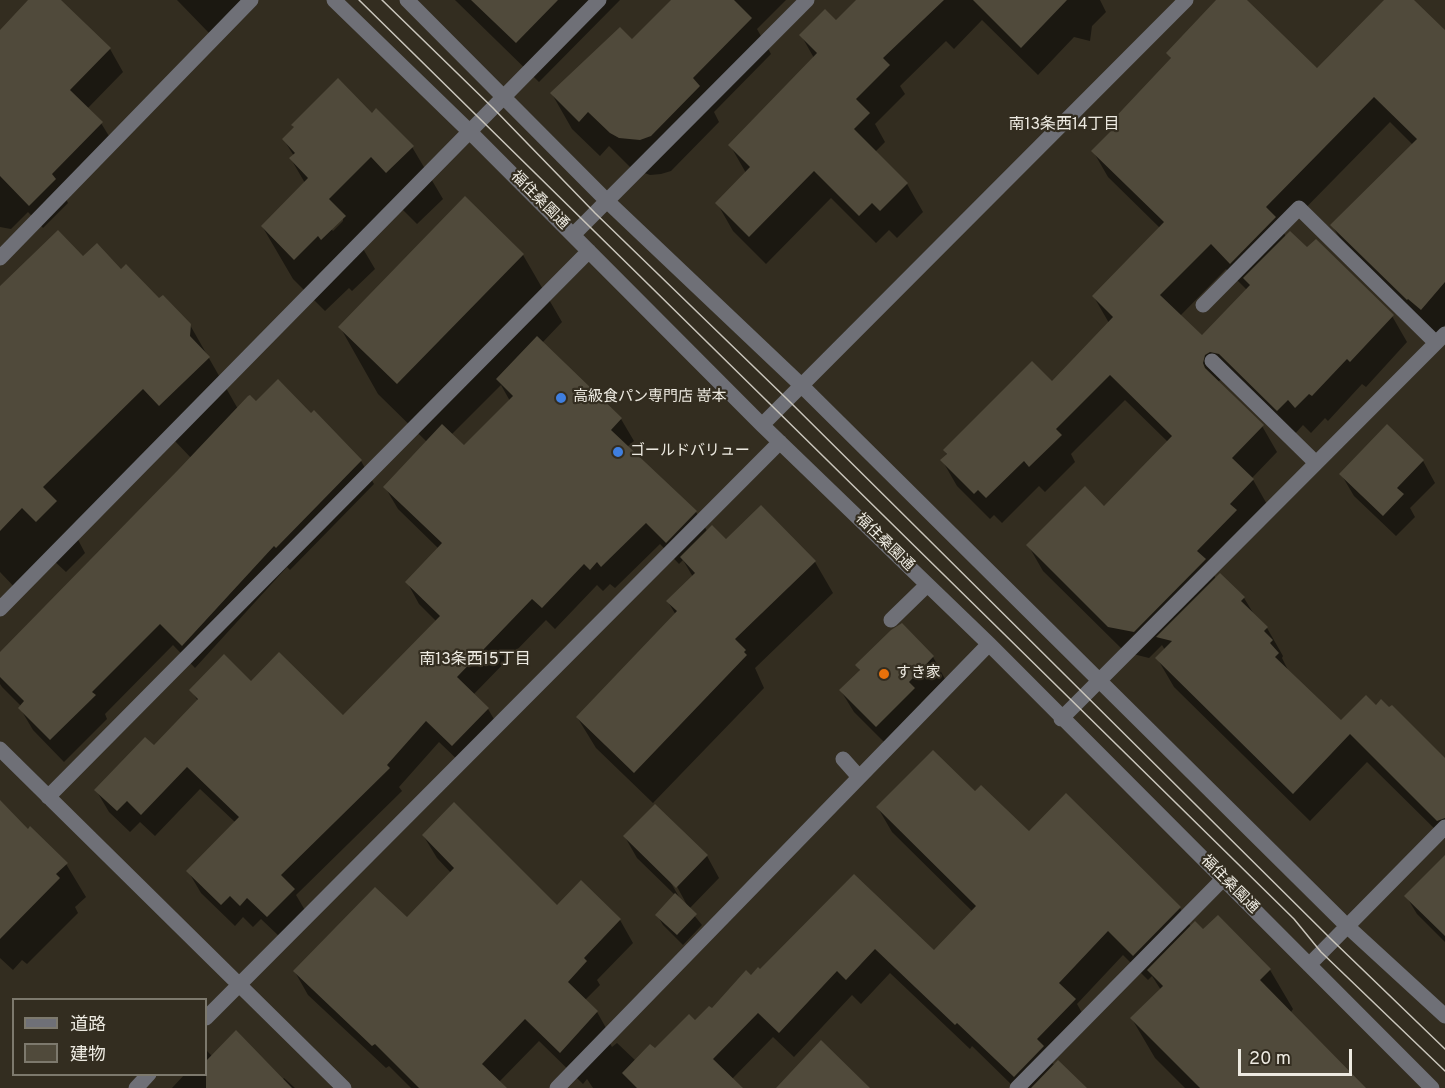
<!DOCTYPE html>
<meta charset="utf-8">
<style>
body{margin:0}
#map{position:relative;width:1445px;height:1088px;overflow:hidden;background:#332d20;font-family:Overpass,"Noto Sans JP",sans-serif}
canvas{display:block}
.legend{position:absolute;left:12px;top:998px;width:195px;height:78px;box-sizing:border-box;background:#332d20;border:2px solid #7d796d;margin:0;padding:8px 10px;list-style:none;font-size:18px;color:#edeae1}
.legend li{display:flex;align-items:center;gap:12px;height:30px}
.legend b{width:30px;border:2px solid #7d796d}
.scale{position:absolute;left:1238px;top:1049px;width:114px;height:27px;box-sizing:border-box;border:3px solid #edeae1;border-top:0;padding-left:8px;font-size:18px;line-height:21px;white-space:nowrap;color:#edeae1;-webkit-text-stroke:4px #332d20;paint-order:stroke}
</style>
<div id="map">
<canvas width="1445" height="1088"></canvas>
<ul class="legend">
<li><b style="height:8px;background:#6f7077"></b>道路</li>
<li><b style="height:16px;background:#504a3b"></b>建物</li>
</ul>
<div class="scale">20 m</div>
</div>
<script>
const context = document.querySelector('canvas').getContext('2d');
context.lineJoin = 'round';
function fill(path, color) { context.fillStyle = color; context.fill(path, 'evenodd'); }
function trace(path, color, width, dash) { context.strokeStyle = color; context.lineWidth = width; context.lineCap = dash ? 'butt' : 'round'; context.setLineDash(dash || []); context.stroke(path); }
function label(font, color, halo, rows, align = 'center') {
  context.font = font + ' Overpass,"Noto Sans JP",sans-serif'; context.lineWidth = 4.5; context.setLineDash([]); context.textBaseline = 'middle'; context.strokeStyle = halo; context.fillStyle = color; for (const [text, x, y, turn = 0] of rows) {
    context.save(); context.translate(x, y); context.rotate((+turn || 0) * Math.PI / 180); context.textAlign = isNaN(turn) ? turn : align; if (halo) context.strokeText(text, 0, 0); context.fillText(text, 0, 0); context.restore();
  }
}
fill(new Path2D(`
 M31 0H58L110 49 123 72 87 109 101 123 115 146 65 197 68 203 43 228 28 212 11 229 0 227V59Z
 M177 0H242L209 33Z
 M455 0H620L539 82Z
 M680 0H786L757 29 771 54 714 112 719 122 671 171 661 174 650 175 631 168 609 146 600 156 572 129 552 94 632 41Z
 M858 0H1100L1106 12 1092 26 1090 41 1074 37 1038 75 982 20 954 49 946 41 900 86 905 94 875 124 885 142 875 152 907 184 923 212 897 238 889 230 876 243 831 198 766 264 733 231 717 203 746 173 730 145 814 58 801 35 836 22Z
 M1217 0H1245L1317 70 1386 0H1412L1445 32V325L1436 335 1347 251 1332 225 1413 145 1390 122 1283 231 1286 237 1307 249 1392 316 1407 342 1366 387 1362 384 1328 421 1325 418 1311 433 1303 425 1293 436 1225 377 1219 381 1218 383 1262 426 1277 452 1252 478 1268 506 1214 575 1216 579 1244 598 1255 616 1267 628 1283 656 1282 658 1288 670 1341 722 1445 759V839L1367 762 1310 821 1174 687 1157 658 1165 650 1162 645 1149 658 1125 652 1043 571 1028 545 1104 508 1168 442 1125 400 1071 454 1075 462 1045 492 1039 486 1002 523 994 515 990 519 957 486 942 460 947 455 944 450 1052 383 1109 323 1094 297 1160 228 1108 177 1093 151 1113 131 1110 125 1172 60 1168 53ZM1226 269 1247 290 1202 337 1180 316Z
 M372 115 412 147 443 199 417 224 401 208 362 247 375 269 352 291 349 288 325 311 293 279 262 226 305 183 291 159 294 156 284 140ZM343 217V221L333 231 331 229Z
 M465 198 523 255 562 322 542 343 621 419 634 441 627 447 696 512 707 531 726 541 815 562 833 593 755 668 764 688 653 803 596 748 577 717 676 615 668 602 693 577 683 560 679 564 660 544 615 588 610 584 603 591 597 585 555 629 546 620 473 695 488 709 501 731 465 767 439 742 399 787 402 791 296 895 306 912 281 938 261 919 253 927 243 917 235 926 201 893 188 871 236 823 200 789 155 836 140 822 130 832 109 812 96 790 154 747 198 701 191 690 251 683 343 718 437 622 419 604 407 582 439 549 398 509 385 487 427 442 378 394 340 327ZM501 385 510 401 464 447 451 435Z
 M83 258 121 271 190 325 238 409 256 403 311 415 314 413 361 461 374 484 290 570 287 567 195 668 173 645 105 714 107 719 64 762 33 730 20 708 21 706 2 687 0 684V654L192 459 174 440 76 536 85 553 66 572 52 559 20 593 0 572V298Z
 M1423 461 1435 483 1410 508 1415 517 1396 536 1354 496 1341 474Z
 M901 625 933 657 945 679 921 703 926 711 889 747 854 712 841 691 860 671 857 665Z
 M975 794 1029 833 1066 795 1180 908 1191 927 1203 931 1218 917 1270 970 1293 1009 1291 1012 1364 1088H1185L1155 1058 1132 1019 1161 990 1152 976 1148 980 1123 955 1077 1004 1089 1025 1052 1063 1085 1088H1015L972 1046 970 1049 890 973 861 1004 852 995 794 1057 773 1037 732 1079 741 1088H593L587 1079 583 1084 539 1041 499 1082 505 1088H411L389 1066 386 1068 308 995 295 972 407 919 451 873 437 858 423 835 557 907 581 882 620 920 633 943 597 980 600 985 585 1000 597 1012 610 1035 607 1038 612 1047 617 1043 636 1061 655 1050 712 1010 761 971 854 876 934 952 973 912 892 832 878 808Z
 M0 803 28 831 66 864 86 897 75 907 78 913 27 964 22 960 13 970 0 958Z
 M625 837 707 856 719 878 689 909 702 925 683 945 663 925 657 915 675 895 637 858ZM674 881 688 907 682 902 671 883Z
 M1445 857V942L1417 914 1406 896Z
 M207 1051 212 1056 282 1080 284 1078 295 1088H172L185 1074H206V1053Z`), '#0007');
fill(new Path2D(`
 M28 0H61L111 48 70 90 103 122 52 174 56 179 29 206 0 176V30Z
 M471 0H558L516 43Z
 M671 0H734L752 18 693 78 700 86 651 136 640 140 619 138 610 133 588 112 579 122 550 93 620 27 632 39Z
 M856 0H944L883 58 890 65 856 99 870 113 854 129 908 183 880 211 872 203 859 216 814 171 749 237 715 203 750 167 728 145 817 53 799 35 825 9 836 20Z
 M973 0H1067L1021 48Z
 M1216 0H1247L1317 68 1384 0H1414L1445 30V282L1421 310 1408 299 1407 300 1330 225 1417 139 1374 97 1266 207 1276 217 1230 264 1211 244 1160 295 1202 335 1250 285 1243 278 1290 231 1307 247 1316 239 1394 315 1350 362 1347 359 1312 396 1309 394 1295 408 1288 400 1277 411 1219 354 1210 352 1205 355 1203 363 1205 368 1264 425 1232 458 1254 479 1230 504 1237 510 1197 551 1206 559 1134 632 1108 627 1026 545 1085 486 1104 506 1172 436 1110 375 1056 429 1062 435 1029 467 1024 461 986 498 978 490 974 494 940 460 947 454 943 450 1032 361 1052 381 1113 317 1092 296 1164 222 1091 151 1113 129 1108 125 1171 58 1166 53Z
 M338 78 372 113 376 108 414 146 386 173 371 157 329 199 346 216 321 240 318 236 294 260 261 226 308 178 289 158 295 153 282 139 294 127 291 125Z
 M465 196 524 254 397 384 338 327Z
 M58 230 83 256 97 243 121 269 126 264 159 298 163 295 191 324 190 336 210 357 159 406 143 389 43 487 57 501 36 522 22 508 0 531V286Z
 M537 336 622 418 611 430 697 511 666 543 646 523 601 567 597 562 590 570 584 564 542 608 532 599 457 677 489 708 452 746 426 721 387 765 390 768 281 875 295 889 267 917 247 898 240 906 230 896 221 905 186 871 239 817 187 767 141 815 127 801 117 811 94 790 145 737 154 745 198 699 189 690 224 654 251 681 279 652 343 715 440 616 405 582 442 543 383 487 442 424 464 445 513 396 496 379Z
 M278 379 311 413 314 410 362 460 276 548 274 546 182 646 160 624 92 692 96 695 50 740 18 708 24 701 0 677V652L179 469 248 396 250 395 256 401Z
 M1387 424 1424 460 1397 488 1404 494 1383 516 1339 474Z
 M761 505 816 561 735 639 746 650 744 652 747 655 634 773 576 717 677 611 666 601 695 573 680 557 712 525 726 539Z
 M1220 573 1245 597 1241 601 1268 627 1264 631 1273 640 1270 643 1279 653 1275 657 1341 720 1366 695 1376 705 1381 699 1389 707 1392 705 1445 758V818L1437 821 1350 734 1293 794 1155 658 1172 641 1156 637Z
 M902 623 934 656 909 682 915 688 876 727 839 690 860 670 855 665 891 630Z
 M933 750 975 791 981 785 1029 831 1066 793 1181 907 1133 956 1108 931 1059 983 1076 999 1037 1039 1044 1046 1014 1077 957 1023 955 1025 875 949 846 980 837 971 779 1033 758 1013 713 1059 743 1088H637L622 1073 650 1044 655 1048 689 1014 695 1020 709 1006 712 1008 746 970 751 975 758 967 760 969 854 874 934 950 976 906 876 807Z
 M0 800 28 829 30 826 68 863 56 874 60 878 0 939Z
 M454 802 557 905 581 880 621 919 584 958 587 961 568 982 598 1011 560 1053 525 1019 482 1064 507 1088H419L375 1044 372 1046 293 971 375 887 407 917 454 868 422 835Z
 M655 804 708 855 676 888 623 836Z
 M1445 855V936L1404 896Z
 M675 893 697 914 677 935 655 915Z
 M1218 915 1271 969 1260 980 1366 1088H1200L1130 1018 1163 986 1147 970 1195 921 1203 929Z
 M236 1030 292 1088H206V1061Z
 M821 1040 870 1088H776Z
 M1058 1060 1087 1088H1031Z`), '#504a3b');
trace(new Path2D(`
 M334 0 470 132 762 425 989 644 1432 1088
 M407 0 607 201 801 385 1347 926 1445 1016
 M573 235 807 0
 M0 258 251 0
 M1203 305 1299 208 1436 343
 M1212 361 1316 463
 M762 425 1186 0
 M0 609 599 0
 M891 620 927 585
 M1061 719 1445 334
 M0 749 344 1088
 M843 759 859 777
 M48 797 589 251
 M1309 965 1445 827
 M206 1018 780 442
 M136 1088 149 1074
 M557 1088 989 644
 M1017 1088 1223 879`), '#6f7077', 15);
trace(new Path2D(`
 M359 0 1294 919 1321 952 1445 1071
 M382 0 493 108 595 213 787 399 1333 941 1445 1049`), '#cac6bc', 1.5);
for (const [x, y, r, color] of [
 [561,398,6,"#3f7fe0"],
 [618,452,6,"#3f7fe0"],
 [884,674,6,"#e8710a"]
]) { const dot = new Path2D(); dot.arc(x, y, r, 0, 2 * Math.PI); context.fillStyle = color; context.fill(dot); trace(dot, '#332d20', 2); }
label('15px', '#edeae1', '#332d20', [
 ["福住桑園通",539,201,45],
 ["福住桑園通",884,543,44],
 ["福住桑園通",1229,885,45]
]);
label('15px', '#edeae1', '#332d20', [
 ["高級食パン専門店 嵜本",573,398],
 ["ゴールドバリュー",630,452],
 ["すき家",896,674]
], 'left');
label('16px', '#edeae1', '#332d20', [
 ["南13条西14丁目",1064,126],
 ["南13条西15丁目",475,661]
]);
</script>
